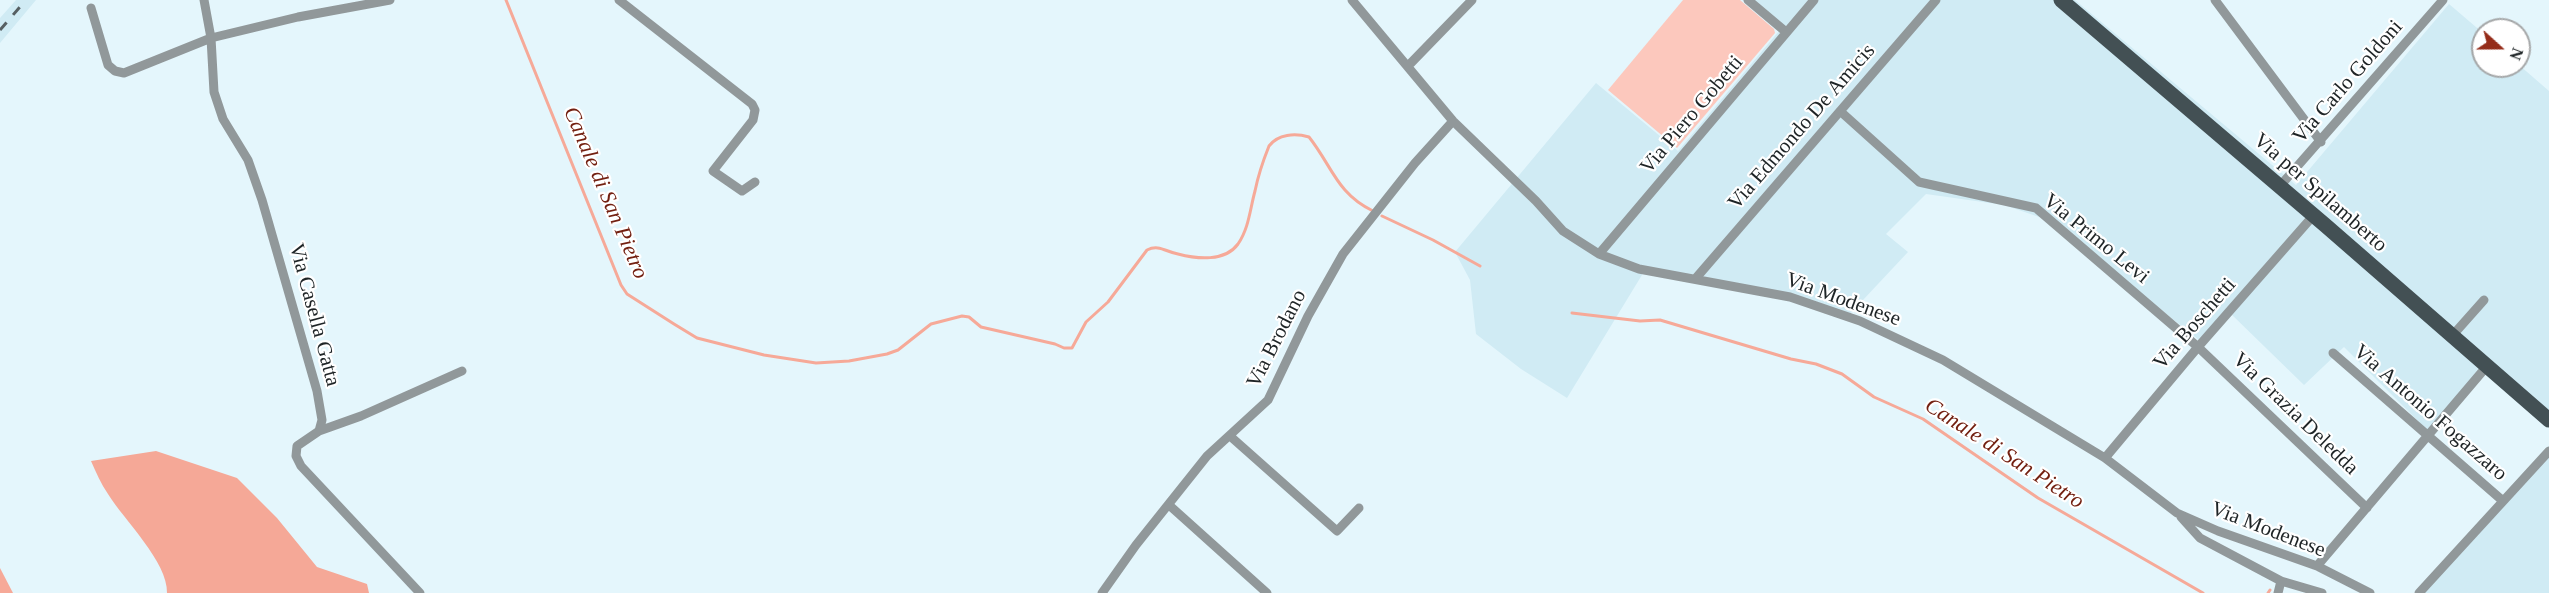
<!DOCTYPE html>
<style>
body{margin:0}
#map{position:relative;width:2549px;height:593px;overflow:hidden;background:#e4f6fc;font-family:"Times New Roman",serif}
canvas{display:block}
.north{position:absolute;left:2471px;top:18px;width:60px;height:60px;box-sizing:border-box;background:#fff;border:2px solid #a5a7a8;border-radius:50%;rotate:111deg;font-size:16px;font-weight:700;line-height:24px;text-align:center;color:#1e2426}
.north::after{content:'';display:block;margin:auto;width:21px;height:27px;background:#952c19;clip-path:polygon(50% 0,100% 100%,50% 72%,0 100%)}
</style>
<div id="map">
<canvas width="2549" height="593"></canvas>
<div class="north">N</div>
</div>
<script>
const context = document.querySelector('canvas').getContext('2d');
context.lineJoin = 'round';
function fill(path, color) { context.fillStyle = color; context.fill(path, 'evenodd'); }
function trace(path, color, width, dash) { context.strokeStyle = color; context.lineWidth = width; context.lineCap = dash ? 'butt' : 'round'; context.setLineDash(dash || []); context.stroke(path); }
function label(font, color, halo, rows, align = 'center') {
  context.font = font + ' "Times New Roman",serif'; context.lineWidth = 4.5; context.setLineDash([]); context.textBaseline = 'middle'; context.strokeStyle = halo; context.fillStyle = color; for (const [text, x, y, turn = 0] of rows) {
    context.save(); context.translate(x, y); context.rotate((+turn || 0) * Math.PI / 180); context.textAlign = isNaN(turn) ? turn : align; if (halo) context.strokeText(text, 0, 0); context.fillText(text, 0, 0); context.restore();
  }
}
fill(new Path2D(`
 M16 0H36L0 43V18Z
 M1742 0H2075L2296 185 2449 4 2483 33V66L2519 65 2549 91V421L2487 368 2430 433 2344 347 2304 385 2230 313 2199 340 2048 220 2004 205 1926 194 1886 234 1908 252 1848 316 1737 288 1645 270 1567 398 1521 369 1476 334 1470 280 1455 252 1596 83 1678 151 1779 31Z
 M2549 455V593H2423Z`), '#d0ebf4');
fill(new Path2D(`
 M1683 0H1740L1774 29 1775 33 1677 148 1608 90Z`), '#fcc8bd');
fill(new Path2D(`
 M156 451 237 478 277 518 317 567 367 584 369 593H167C168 562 124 520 108 494 101 484 96 472 91 461Z`), '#f5a897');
fill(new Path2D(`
 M0 568 13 593H0Z`), '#f6a998');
trace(new Path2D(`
 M506 0 621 285 627 294 674 324 697 338 764 355 816 363 849 361 887 354 898 350 931 324 962 316 969 317 981 327 1055 344 1064 348H1072L1086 322 1108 302 1147 250C1159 244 1166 252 1178 254 1197 259 1225 262 1238 244 1249 228 1250 209 1255 191 1258 176 1263 161 1269 146 1278 134 1295 133 1309 137 1332 166 1337 194 1373 211
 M1382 216 1433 240 1480 266
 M1572 313 1640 321 1660 320 1791 359 1816 364 1842 374 1874 397 1923 419 2038 498 2203 593
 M2268 593 2270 590`), '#f6a998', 3);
trace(new Path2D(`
 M204 0 211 38 214 92 223 119 248 160 262 200 317 391 322 420 319 431 297 446 296 456 301 466 420 593
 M619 0 752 104 755 110 753 120 713 171 742 191 755 182
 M1352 0 1453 121 1536 201 1563 231 1599 254 1639 269 1790 297 1860 321 1943 360 2105 458 2177 513 2218 531 2317 566 2370 593
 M1748 0 1786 32
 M2215 0 2321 142
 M91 8 108 65 115 71 124 73 211 38 298 17 390 0
 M1408 66 1472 0
 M1840 111 1919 182 2036 208 2198 347 2367 508
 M2280 186 2443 0
 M1599 254 1814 0
 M1696 278 1936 0
 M2452 336 2484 300
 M2333 353 2503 501
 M319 431 361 416 462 371
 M1230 436 1337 531 1359 508
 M2105 458 2198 347 2313 216
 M1169 505 1267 593
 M2181 517 2200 538 2281 581 2322 593
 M2317 566 2487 366
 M1102 593 1136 545 1207 456 1268 400 1308 316 1343 254 1415 163 1453 121
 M2278 593 2281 581
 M2419 593 2549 451`), '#91989a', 9);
trace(new Path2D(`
 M2061 0 2325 225 2549 420`), '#435054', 15);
trace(new Path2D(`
 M0 30 26 0`), '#565f62', 3, [10, 10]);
label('21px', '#1e2426', '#fff', [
 ["Via Carlo Goldoni",2348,82,-49],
 ["Via Piero Gobetti",1692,115,-50],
 ["Via Edmondo De Amicis",1802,127,-49],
 ["Via per Spilamberto",2320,193,41],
 ["Via Primo Levi",2096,239,39],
 ["Via Modenese",1843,300,20],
 ["Via Casella Gatta",314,315,75],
 ["Via Boschetti",2195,324,-49],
 ["Via Brodano",1277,339,-63],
 ["Via Antonio Fogazzaro",2430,413,41],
 ["Via Grazia Deledda",2295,414,44],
 ["Via Modenese",2268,530,21]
]);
label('italic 22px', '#732011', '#fff', [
 ["Canale di San Pietro",605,193,67],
 ["Canale di San Pietro",2004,454,33]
]);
</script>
